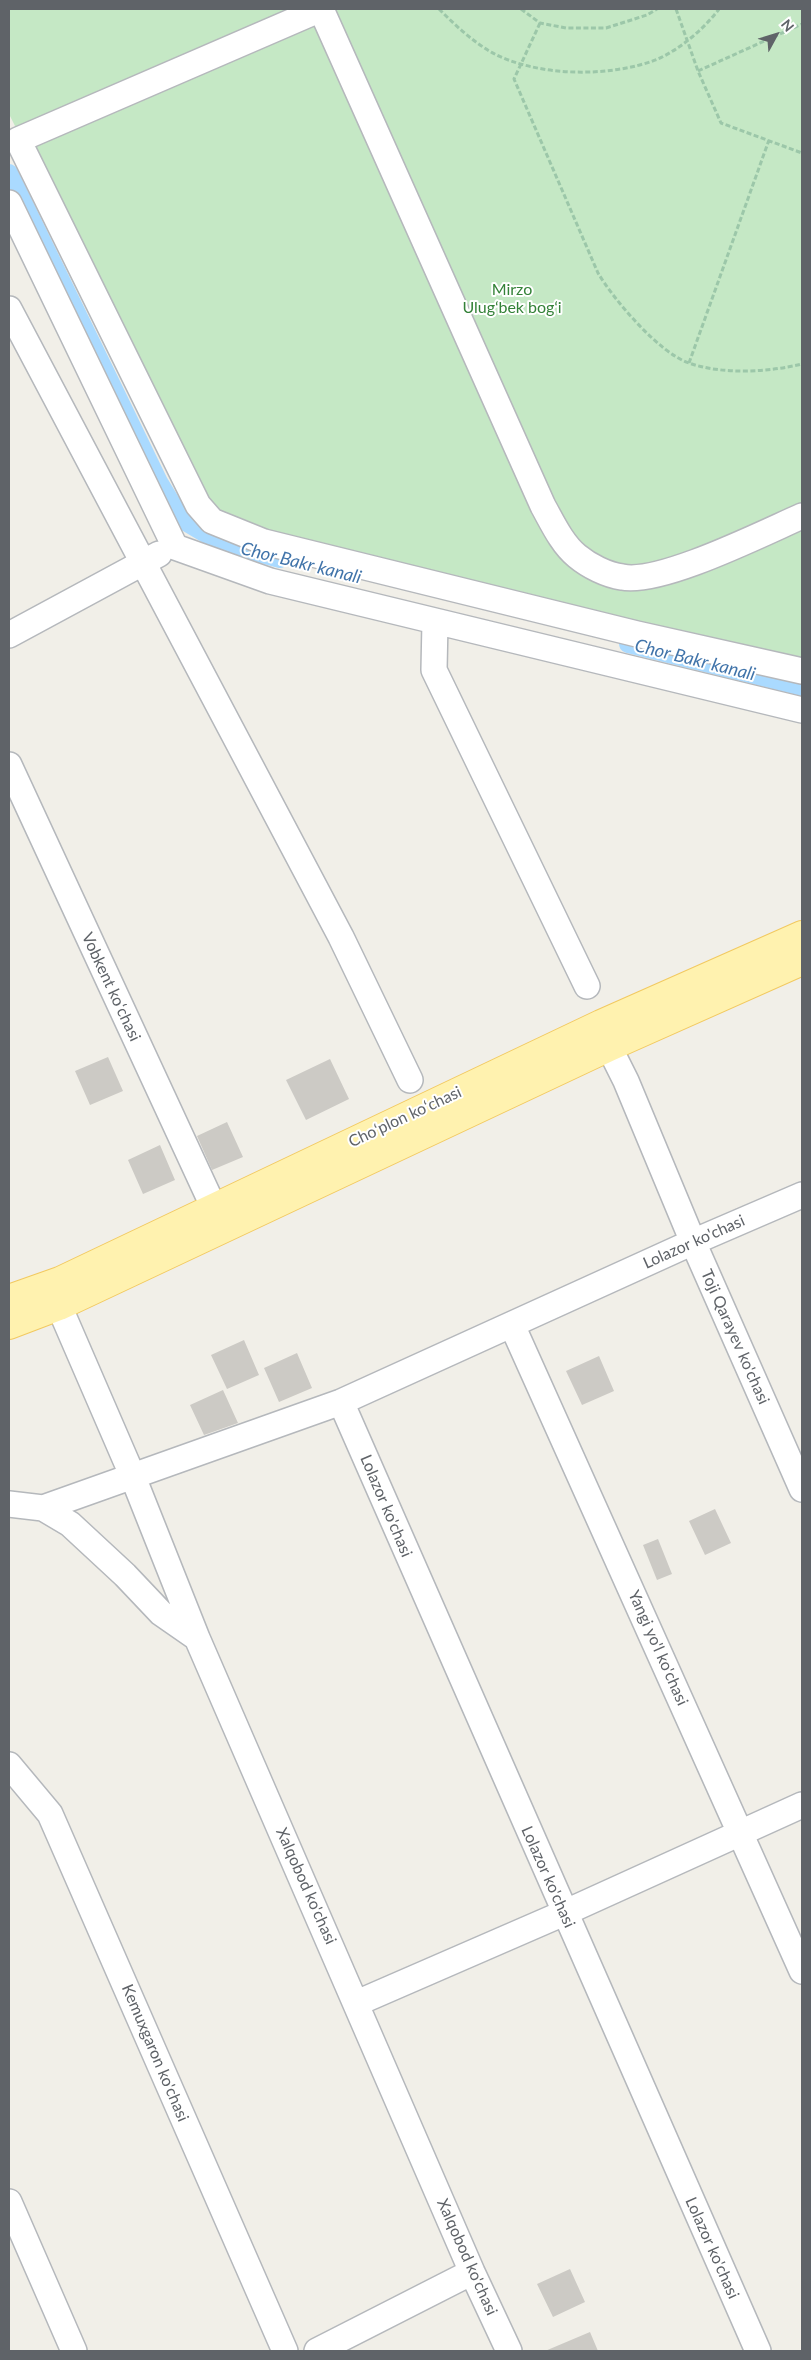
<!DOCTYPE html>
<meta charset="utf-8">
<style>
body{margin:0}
#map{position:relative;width:811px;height:2360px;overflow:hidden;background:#f1efe8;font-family:Lato,sans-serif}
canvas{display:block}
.frame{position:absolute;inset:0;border:10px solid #5f6368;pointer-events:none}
.north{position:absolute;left:751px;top:10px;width:50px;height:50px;-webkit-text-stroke:4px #fff;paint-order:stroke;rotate:51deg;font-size:14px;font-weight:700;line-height:20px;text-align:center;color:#5f6368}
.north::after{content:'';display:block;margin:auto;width:18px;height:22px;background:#5f6368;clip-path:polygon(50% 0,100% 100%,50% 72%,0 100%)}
</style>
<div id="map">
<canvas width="811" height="2360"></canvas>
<div class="frame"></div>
<div class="north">N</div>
</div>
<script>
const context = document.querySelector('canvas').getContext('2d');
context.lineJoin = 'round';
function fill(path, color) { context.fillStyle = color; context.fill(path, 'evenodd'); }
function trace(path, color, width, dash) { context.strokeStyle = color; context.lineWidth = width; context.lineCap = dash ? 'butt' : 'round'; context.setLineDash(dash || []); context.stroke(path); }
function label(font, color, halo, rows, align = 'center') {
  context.font = font + ' Lato,sans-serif'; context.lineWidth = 4; context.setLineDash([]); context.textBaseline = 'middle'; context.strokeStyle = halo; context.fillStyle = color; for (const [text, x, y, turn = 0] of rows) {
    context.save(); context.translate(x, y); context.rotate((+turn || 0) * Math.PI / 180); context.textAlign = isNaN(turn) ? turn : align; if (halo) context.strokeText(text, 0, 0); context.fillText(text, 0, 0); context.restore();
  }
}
fill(new Path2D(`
 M9 9H802V665L290 543 206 508 9 114Z`), '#c5e8c5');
trace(new Path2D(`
 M9 173 159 482 182 520 221 543 280 559
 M628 644 802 687`), '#aadaff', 18);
fill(new Path2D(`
 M108 1057 123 1091 90 1105 75 1071Z
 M330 1059 349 1099 306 1120 286 1080Z
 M227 1122 243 1157 212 1170 197 1136Z
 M160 1145 175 1180 143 1194 128 1160Z
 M244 1340 259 1375 227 1389 211 1355Z
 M297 1353 312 1388 279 1402 264 1368Z
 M599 1356 614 1391 582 1405 566 1371Z
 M223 1390 238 1423 204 1435 190 1405Z
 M715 1509 731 1543 705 1555 689 1521Z
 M658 1539 672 1574 657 1580 643 1545Z
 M570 2269 585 2302 553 2317 537 2284Z
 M590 2332 598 2351H545Z`), '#cccac5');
const minor = new Path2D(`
 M321 9 18 140 198 505 212 521 264 542 637 634 802 671
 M321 9 543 506C552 522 562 544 577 556 589 566 607 575 622 577 660 585 763 533 802 516
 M9 203 175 547 270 581 802 710
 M9 309 341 937 410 1080
 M435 622 434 670 587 986
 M9 635 159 554
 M9 765 214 1208
 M609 1047 626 1081 693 1242 802 1489
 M59 1306 133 1477 197 1638
 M512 1325 802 1971
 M341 1402 758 2351
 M9 1504 43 1508 70 1524 125 1575 161 1613 197 1638 472 2272 509 2351
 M43 1508 341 1402 693 1242 802 1195
 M9 1765 50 1814 285 2351
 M357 2003 564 1913 802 1805
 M9 2202 74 2351
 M317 2351 472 2272`);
const major = new Path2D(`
 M9 1299 60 1281 601 1024 802 935
 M9 1325 59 1306 609 1047 802 961`);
trace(minor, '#b5b8bc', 28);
trace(major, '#f2c960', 30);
trace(new Path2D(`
 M439 9C455 25 472 41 491 52 536 77 610 78 658 59 680 49 704 29 719 9
 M521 9 540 23 566 28H606L647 15 657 9
 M676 9 698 71 721 123 802 153
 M540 23 514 79 598 273C614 300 659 353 689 363 722 375 769 372 802 364
 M698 71 802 24
 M689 363 769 140`), '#9cc7a9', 3, [5, 2.5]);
trace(minor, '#fff', 25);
trace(major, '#fff2af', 28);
label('16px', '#348238', '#fff', [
 ["Mirzo",512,290],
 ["Ulugʻbek bogʻi",512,308]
]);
label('16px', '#5f6368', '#fff', [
 ["Vobkent koʻchasi",111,987,65],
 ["Choʻplon koʻchasi",405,1117,-25],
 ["Lolazor ko'chasi",694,1242,-24],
 ["Toji Qarayev ko'chasi",735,1337,66],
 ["Lolazor ko'chasi",386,1506,67],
 ["Yangi yo'l ko'chasi",658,1648,66],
 ["Lolazor ko'chasi",548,1877,66],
 ["Xalqobod ko'chasi",306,1886,66],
 ["Kemuxgaron ko'chasi",155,2053,67],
 ["Lolazor ko'chasi",712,2248,66],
 ["Xalqobod ko'chasi",467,2257,66]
]);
label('italic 18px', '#4174aa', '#fff', [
 ["Chor Bakr kanali",301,563,14],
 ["Chor Bakr kanali",695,660,14]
]);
</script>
